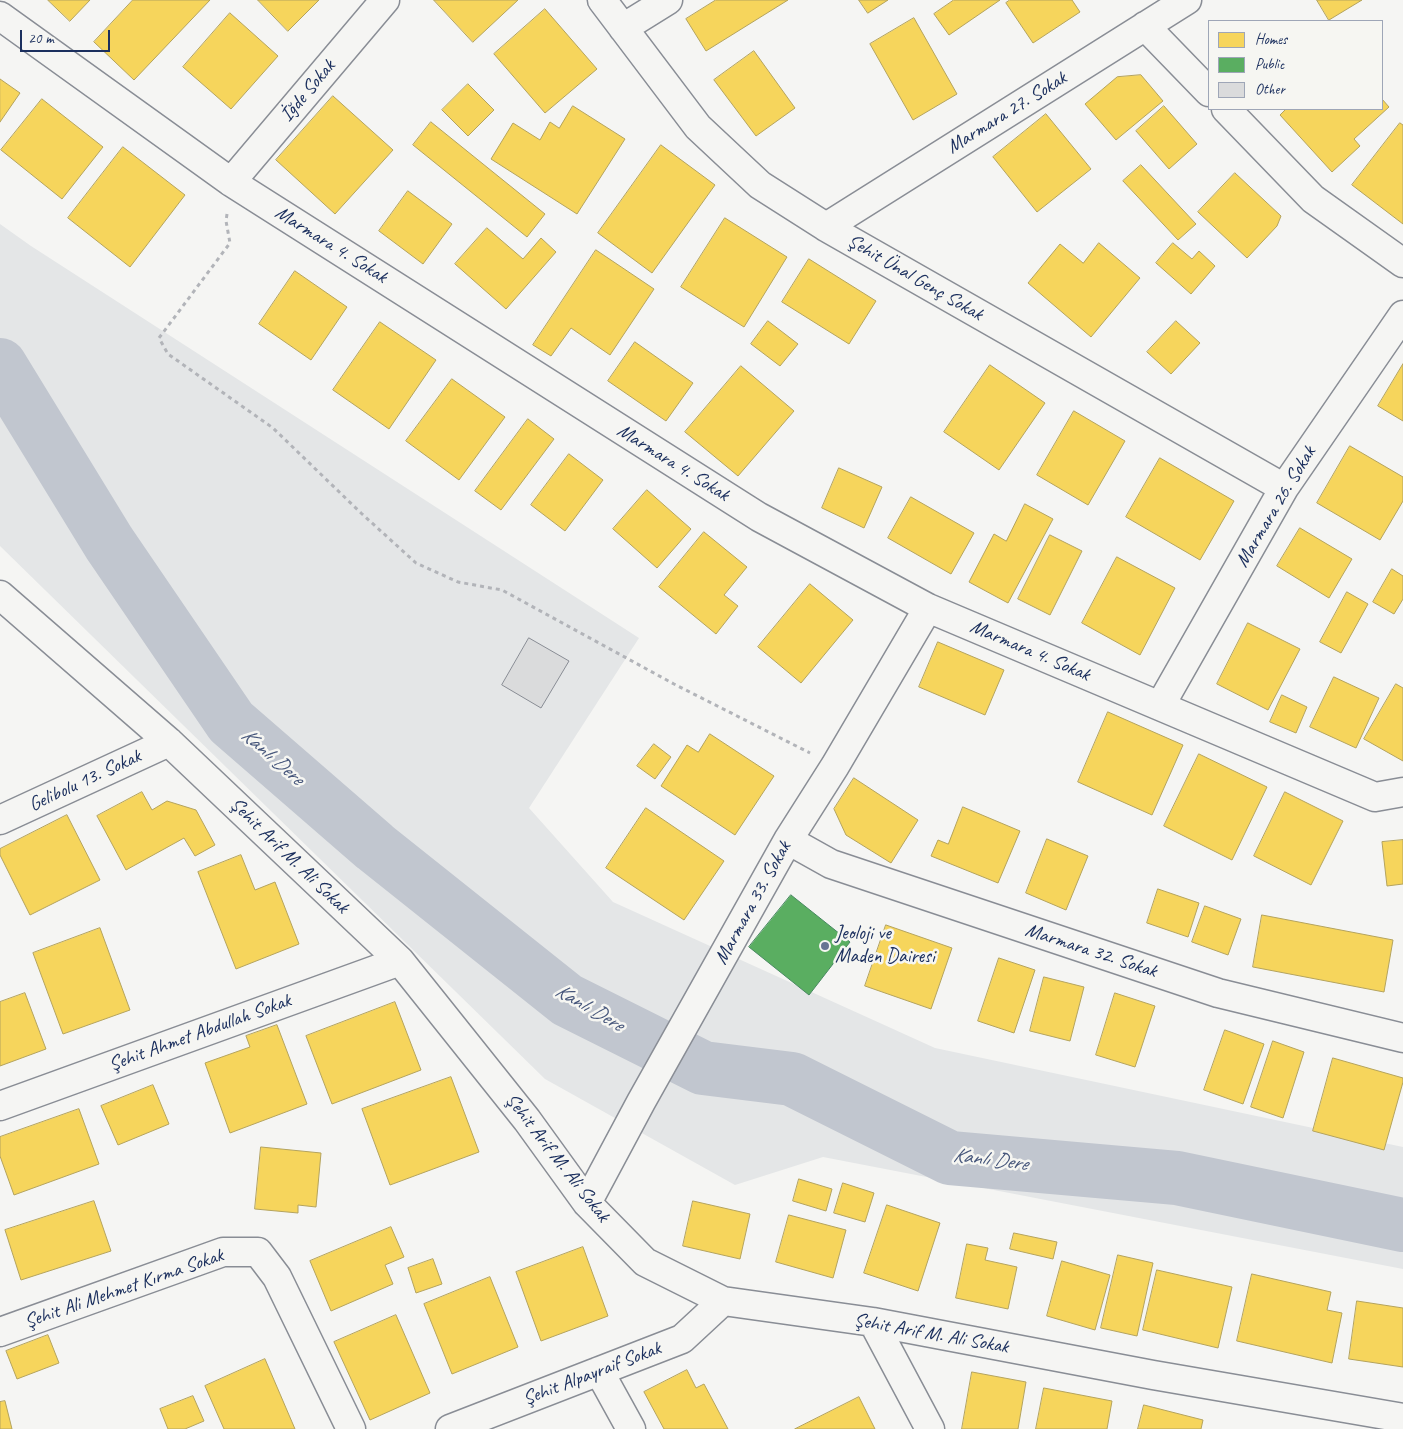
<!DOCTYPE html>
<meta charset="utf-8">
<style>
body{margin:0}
#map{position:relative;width:1403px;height:1429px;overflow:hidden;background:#f5f5f3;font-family:Caveat,sans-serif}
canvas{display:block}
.legend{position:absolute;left:1208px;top:20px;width:175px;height:90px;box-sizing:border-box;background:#f6f6f2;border:1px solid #9ea6b7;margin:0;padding:6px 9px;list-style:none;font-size:15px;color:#1b2f5e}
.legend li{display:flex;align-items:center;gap:10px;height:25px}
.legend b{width:25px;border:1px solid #9ea6b7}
.scale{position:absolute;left:20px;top:30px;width:90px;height:22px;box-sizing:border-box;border:2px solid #1b2f5e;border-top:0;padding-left:6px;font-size:15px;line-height:18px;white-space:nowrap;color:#1b2f5e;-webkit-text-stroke:4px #f6f6f2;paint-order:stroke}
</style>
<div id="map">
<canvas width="1403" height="1429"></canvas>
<ul class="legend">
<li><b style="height:14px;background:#f6d55c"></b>Homes</li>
<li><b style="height:14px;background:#5aae61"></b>Public</li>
<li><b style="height:14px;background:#dadbdc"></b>Other</li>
</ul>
<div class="scale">20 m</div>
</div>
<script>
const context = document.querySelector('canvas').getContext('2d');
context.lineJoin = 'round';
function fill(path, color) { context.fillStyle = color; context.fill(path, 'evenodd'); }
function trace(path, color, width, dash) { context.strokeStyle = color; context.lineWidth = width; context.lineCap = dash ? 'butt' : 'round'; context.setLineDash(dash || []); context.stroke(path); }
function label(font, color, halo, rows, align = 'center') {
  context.font = font + ' Caveat,sans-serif'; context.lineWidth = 5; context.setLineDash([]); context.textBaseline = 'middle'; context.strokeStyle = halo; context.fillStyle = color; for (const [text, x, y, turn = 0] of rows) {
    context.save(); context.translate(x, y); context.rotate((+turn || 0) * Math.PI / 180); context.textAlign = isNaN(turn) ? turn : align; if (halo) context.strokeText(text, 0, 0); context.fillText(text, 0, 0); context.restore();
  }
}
fill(new Path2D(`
 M0 224 31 246 639 638 529 808 613 902 935 1048 1403 1147V1269L823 1157 735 1185 545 1079 0 546Z`), '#e4e6e7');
const homes = new Path2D(`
 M48 0H90L70 21Z
 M133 0H210L134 80 94 42Z
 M258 0H319L288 31Z
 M434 0H518L473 42Z
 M716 0H788L706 51 686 19Z
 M859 0H888L868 13Z
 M954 0H1000L949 35 934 14Z
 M1010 0H1072L1080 12 1033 43 1006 3Z
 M1317 0H1362L1329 20Z
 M545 9 597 69 545 113 494 54Z
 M230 13 278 56 231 109 183 67Z
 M914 18 957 94 913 120 870 44Z
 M754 51 795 108 756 136 714 80Z
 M1141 75 1163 101 1116 140 1085 104 1117 77Z
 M0 79 20 93 0 122Z
 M468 84 494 110 468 136 442 110Z
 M333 96 393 150 335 214 276 160Z
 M42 99 103 147 62 199 1 150Z
 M1382 99 1389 107 1354 139 1360 146 1332 172 1280 115 1286 109H1382Z
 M573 106 625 139 577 214 491 159 513 123 540 140 550 122 559 128Z
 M1164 106 1197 144 1169 169 1136 131Z
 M1046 114 1091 169 1037 212 993 157Z
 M431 122 545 214 527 237 413 145Z
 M1400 123 1403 125V224L1352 185Z
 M661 145 715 185 652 273 598 233Z
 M123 147 185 195 130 267 68 218Z
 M1141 165 1196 224 1178 240 1123 181Z
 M1235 173 1281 216 1277 226 1247 258 1198 212Z
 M408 191 452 224 423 264 379 231Z
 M725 218 787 257 744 327 681 287Z
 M487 228 523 259 541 238 556 252 506 309 455 264Z
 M1099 243 1140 278 1091 337 1028 283 1060 244 1083 263Z
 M1173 243 1192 259 1199 251 1215 266 1191 294 1156 263Z
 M596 250 654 289 610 355 571 328 551 356 533 345Z
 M809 259 876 301 849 344 782 302Z
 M295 271 347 307 311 360 259 324Z
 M768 321 798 344 780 366 751 344Z
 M1176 321 1200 343 1171 374 1147 352Z
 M380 322 436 360 389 429 333 390Z
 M635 342 693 383 666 421 608 381Z
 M1403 364V421L1378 406Z
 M990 365 1045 403 999 470 944 432Z
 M741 366 794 411 738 476 685 432Z
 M452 379 505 417 459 480 406 441Z
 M1074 411 1125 441 1088 505 1037 475Z
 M528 419 554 439 501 510 475 491Z
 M1350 446 1403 477V501L1380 540 1317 503Z
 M569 454 603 480 565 531 531 505Z
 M1160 458 1234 501 1200 560 1126 517Z
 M839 468 882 487 864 528 822 508Z
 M647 490 691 529 657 568 613 529Z
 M911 497 974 533 951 574 888 538Z
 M1025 504 1053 519 1008 603 969 582 994 534 1006 541Z
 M1300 528 1352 559 1329 598 1277 566Z
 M704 532 747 567 724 595 738 606 716 634 659 587Z
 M1050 535 1082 551 1050 615 1018 599Z
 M1117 557 1175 588 1140 655 1082 623Z
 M1392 569 1403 576V599L1394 614 1373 602Z
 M810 584 853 620 801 683 758 647Z
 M1347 592 1368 604 1341 653 1320 642Z
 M1248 623 1300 649 1268 710 1217 684Z
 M938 642 1004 670 985 715 919 687Z
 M1334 677 1379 698 1356 748 1310 727Z
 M1396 684 1403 688V761L1364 739Z
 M1282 695 1307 707 1296 733 1270 722Z
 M1108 712 1183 745 1152 815 1078 782Z
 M710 734 774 776 735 835 661 786 687 745 698 752Z
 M654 744 671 757 655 779 637 766Z
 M1199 754 1267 787 1232 860 1164 826Z
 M854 778 918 820 891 863 846 835 834 809Z
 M142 792 152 810 167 801 196 810 215 845 195 856 184 838 126 870 97 816Z
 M1285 792 1343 821 1311 885 1254 856Z
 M963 807 1020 831 998 883 931 856 938 840 948 844Z
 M646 808 724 861 684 920 606 868Z
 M67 815 100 880 30 915 0 855V849Z
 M1047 839 1088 856 1066 910 1026 893Z
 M1403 840V884L1387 886 1382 842Z
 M241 855 255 890 275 882 299 944 236 969 198 872Z
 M1158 889 1199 903 1188 937 1147 923Z
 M1205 906 1241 919 1228 955 1192 942Z
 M1262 915 1393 940 1384 992 1253 967Z
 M886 925 952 948 931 1009 865 986Z
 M100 928 130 1010 63 1034 33 953Z
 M999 958 1035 970 1014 1033 978 1021Z
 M1044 977 1084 987 1070 1041 1030 1031Z
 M25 993 46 1049 0 1066V1002Z
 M1115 993 1155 1006 1135 1067 1096 1055Z
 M395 1002 421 1070 332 1104 306 1036Z
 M277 1025 307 1104 230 1133 205 1063 250 1047 246 1036Z
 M1225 1030 1264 1044 1243 1104 1204 1090Z
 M1273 1041 1304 1052 1283 1118 1251 1107Z
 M1333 1058 1403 1078V1082L1384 1150 1313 1131Z
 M451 1077 479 1152 390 1185 362 1109Z
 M153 1085 169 1124 118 1145 101 1106Z
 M79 1109 99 1164 14 1195 0 1156V1137Z
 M261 1147 321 1153 316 1207 298 1205V1213L255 1209Z
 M799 1179 832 1189 826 1211 793 1201Z
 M843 1183 874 1193 865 1222 834 1213Z
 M94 1201 111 1251 21 1280 5 1230Z
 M693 1201 750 1214 740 1259 683 1246Z
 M887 1205 940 1223 918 1291 864 1273Z
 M789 1215 846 1230 833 1278 776 1262Z
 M391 1227 404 1257 385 1265 393 1284 331 1311 310 1261Z
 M1014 1233 1057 1242 1053 1259 1010 1249Z
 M967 1244 988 1248 985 1260 1017 1267 1008 1309 956 1298Z
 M583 1247 608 1316 541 1341 516 1272Z
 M1118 1255 1153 1263 1137 1336 1101 1328Z
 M433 1259 442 1284 416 1293 408 1268Z
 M1062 1261 1110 1275 1095 1330 1047 1316Z
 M1157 1270 1232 1287 1218 1348 1143 1330Z
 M1252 1274 1331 1292 1327 1310 1342 1313 1332 1363 1237 1341Z
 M490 1277 518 1347 452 1374 424 1304Z
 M1357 1301 1403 1308V1367L1349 1359Z
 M396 1315 430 1393 370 1420 334 1342Z
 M48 1335 59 1363 17 1379 6 1351Z
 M265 1359 295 1429H224L205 1386Z
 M687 1370 696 1388 704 1384 728 1429H664L644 1392Z
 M972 1372 1026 1382 1018 1429H962Z
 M1044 1388 1112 1401 1107 1429H1036Z
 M193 1396 204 1421 185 1429H168L160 1409Z
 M859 1397 875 1429H795Z
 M5 1401 12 1429H0V1402Z
 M1144 1405 1203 1420 1201 1429H1138Z`);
fill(homes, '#f6d55c');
trace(homes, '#b4a35d', 1);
const public = new Path2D(`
 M791 895 850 942 809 995 749 947Z`);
fill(public, '#5aae61');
trace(public, '#478860', 1);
trace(new Path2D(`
 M0 365 109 543 231 722 375 847 567 1000 703 1068 792 1079 950 1158 1177 1178 1403 1225`), '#c1c6cf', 54);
const building = new Path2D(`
 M529 638 569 661 541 708 502 685Z`);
fill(building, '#dadbdc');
trace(building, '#898d95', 1);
const minor = new Path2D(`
 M602 0 698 127 760 185 826 227 1284 488
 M0 16 231 182 759 517 928 608 1375 797 1403 792
 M1145 26 1209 92
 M623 28 668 0
 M1226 109 1313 199 1403 263
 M231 182 385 0
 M826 227 1187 0
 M0 595 169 742 400 961 527 1120 587 1203 645 1262 723 1301 873 1322 1153 1375 1403 1418
 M1160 706 1284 488 1403 315
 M0 820 169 742
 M788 840 831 864 1218 993 1403 1038
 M0 1106 400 961
 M587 1203 641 1102 788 840 835 766 928 608
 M873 1322 930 1429
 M0 1332 223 1252H258L277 1277 351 1429
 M599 1371 631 1429
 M450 1429 682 1339 723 1301`);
trace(minor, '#898d95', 31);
trace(new Path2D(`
 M227 214 226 221 230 243 159 338 168 354 273 428 361 513 416 563 458 582 502 590 674 684 810 753`), '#b2b4b9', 3, [4, 4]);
trace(minor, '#f5f5f3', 28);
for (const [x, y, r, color] of [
 [825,946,5,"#677492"]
]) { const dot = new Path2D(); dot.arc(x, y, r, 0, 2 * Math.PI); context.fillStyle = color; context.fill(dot); trace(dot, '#f6f6f2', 2); }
label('20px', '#1b2f5e', '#f6f6f2', [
 ["İğde Sokak",308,91,-50],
 ["Marmara 27. Sokak",1007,113,-32],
 ["Marmara 4. Sokak",331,245,32],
 ["Şehit Ünal Genç Sokak",915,278,30],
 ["Marmara 4. Sokak",673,463,32],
 ["Marmara 26. Sokak",1276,507,-59],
 ["Marmara 4. Sokak",1030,651,23],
 ["Gelibolu 13. Sokak",85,781,-25],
 ["Şehit Arif M. Ali Sokak",289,856,44],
 ["Marmara 33. Sokak",753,903,-61],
 ["Marmara 32. Sokak",1091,951,18],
 ["Şehit Ahmet Abdullah Sokak",200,1033,-20],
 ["Şehit Arif M. Ali Sokak",557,1158,52],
 ["Şehit Ali Mehmet Kırma Sokak",124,1289,-19],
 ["Şehit Arif M. Ali Sokak",931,1334,10],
 ["Şehit Alpayraif Sokak",592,1374,-21]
]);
label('20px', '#1b2f5e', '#f6f6f2', [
 ["Jeoloji ve",835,934],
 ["Maden Dairesi",835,957]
], 'left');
label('italic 21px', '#46567b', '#f6f6f2', [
 ["Kanlı Dere",272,757,41],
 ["Kanlı Dere",589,1008,30],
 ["Kanlı Dere",990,1160,7]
]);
</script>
